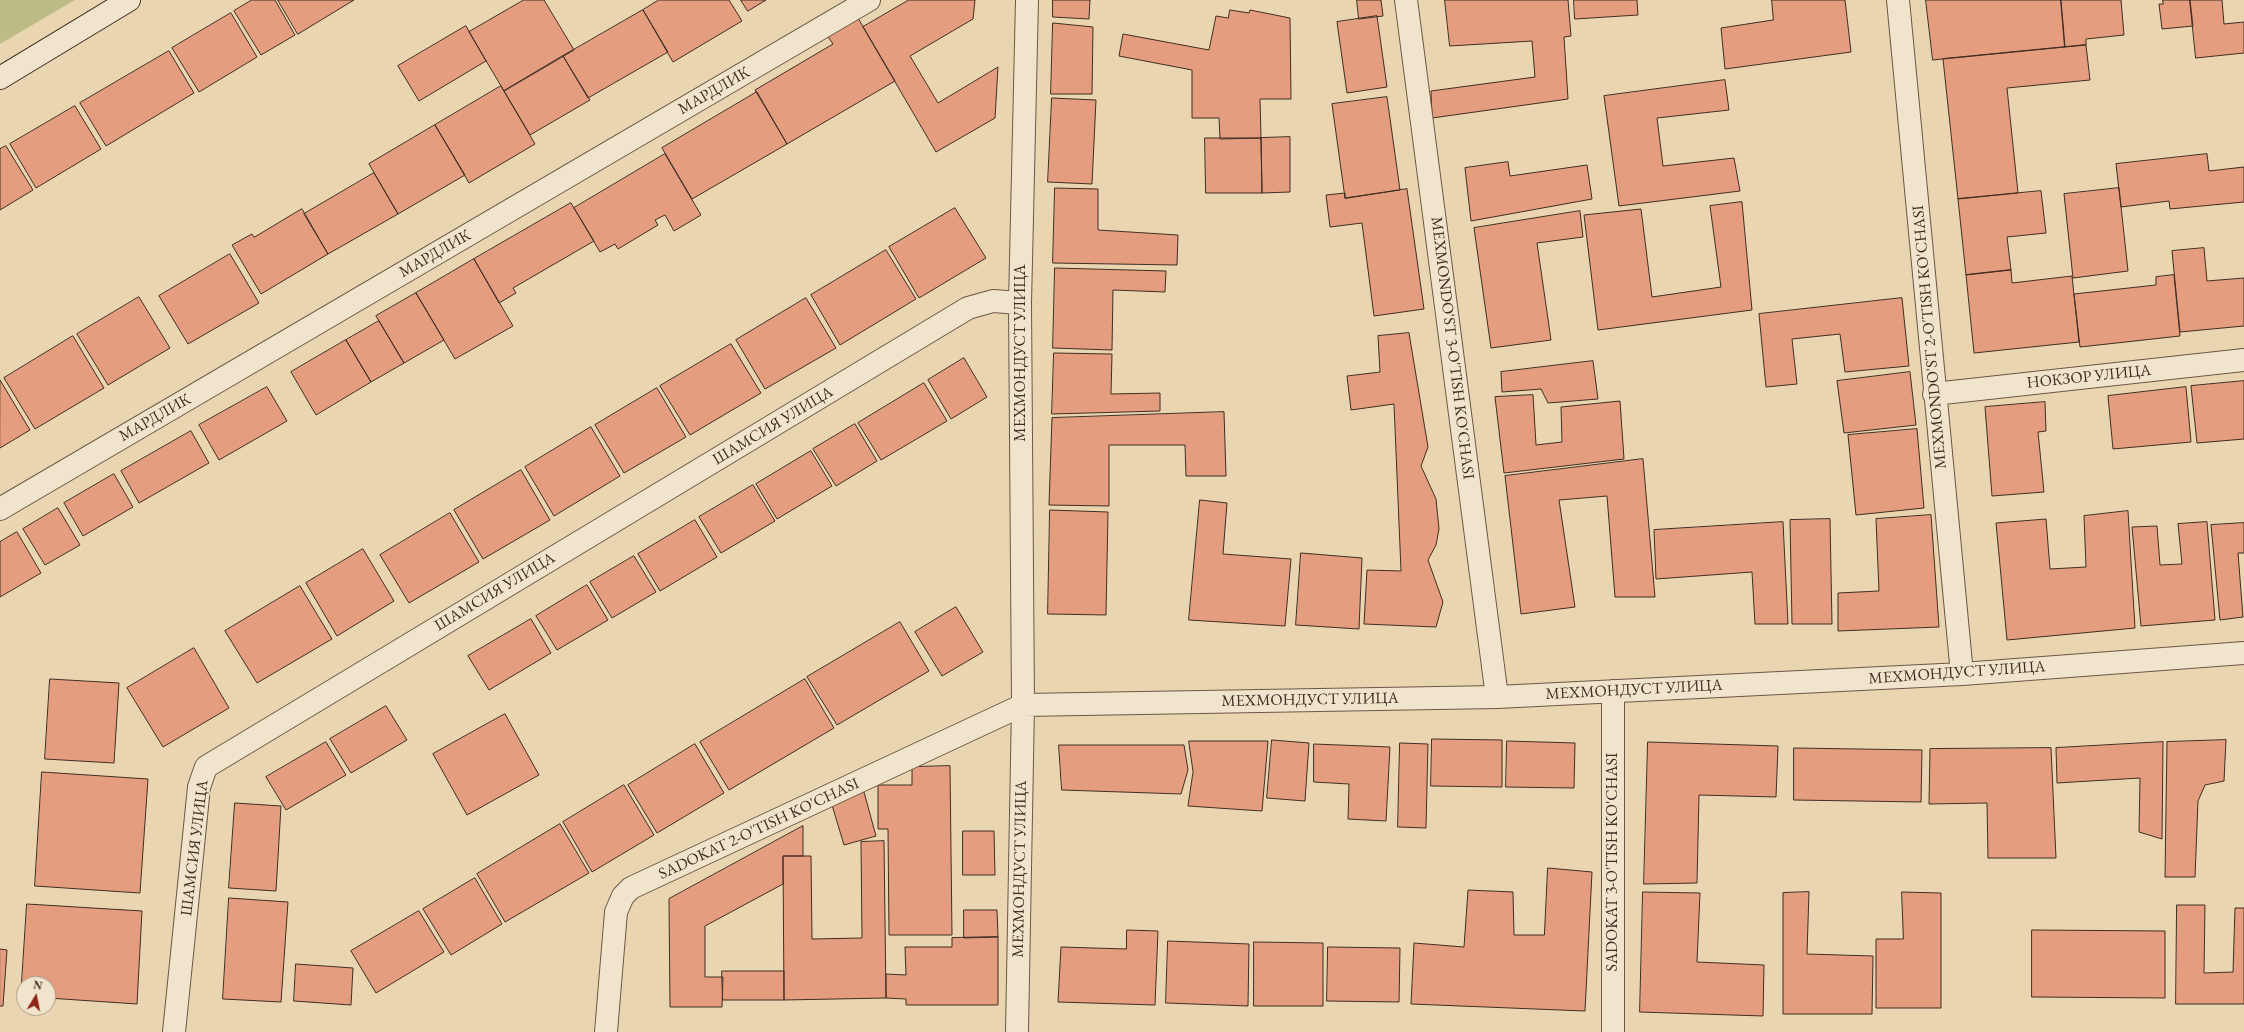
<!DOCTYPE html>
<meta charset="utf-8">
<style>
body{margin:0}
#map{position:relative;width:2244px;height:1032px;overflow:hidden;background:#e9d6b0;font-family:"EB Garamond",serif}
canvas{display:block}
.north{position:absolute;left:16px;top:976px;width:40px;height:40px;box-sizing:border-box;background:#f1e4cc;border:1px solid #ab9b88;border-radius:50%;rotate:10deg;font-size:11px;font-weight:700;line-height:16px;text-align:center;color:#412d23}
.north::after{content:'';display:block;margin:auto;width:14px;height:18px;background:#8f2418;clip-path:polygon(50% 0,100% 100%,50% 72%,0 100%)}
</style>
<div id="map">
<canvas width="2244" height="1032"></canvas>
<div class="north">N</div>
</div>
<script>
const context = document.querySelector('canvas').getContext('2d');
context.lineJoin = 'round';
function fill(path, color) { context.fillStyle = color; context.fill(path, 'evenodd'); }
function trace(path, color, width, dash) { context.strokeStyle = color; context.lineWidth = width; context.lineCap = dash ? 'butt' : 'round'; context.setLineDash(dash || []); context.stroke(path); }
function label(font, color, halo, rows, align = 'center') {
  context.font = font + ' "EB Garamond",serif'; context.lineWidth = 3; context.setLineDash([]); context.textBaseline = 'middle'; context.strokeStyle = halo; context.fillStyle = color; for (const [text, x, y, turn = 0] of rows) {
    context.save(); context.translate(x, y); context.rotate((+turn || 0) * Math.PI / 180); context.textAlign = isNaN(turn) ? turn : align; if (halo) context.strokeText(text, 0, 0); context.fillText(text, 0, 0); context.restore();
  }
}
fill(new Path2D(`
 M0 0H75L0 44Z`), '#bebc86');
const building = new Path2D(`
 M252 0H275L295 35 261 55 234 11Z
 M278 0H354L298 34Z
 M524 0H544L574 50 504 91 469 32Z
 M659 0H729L742 21 673 62 643 10Z
 M741 0H766L748 11Z
 M909 0H975L973 19 910 56 938 103 998 67 995 118 936 152 863 27Z
 M1053 0H1090L1089 19 1053 17Z
 M1357 0H1381L1383 16 1359 19Z
 M1445 0H1568L1571 36 1564 37 1568 99 1432 118 1431 91 1535 77 1532 41 1450 46Z
 M1574 0H1637L1638 15 1575 19Z
 M1772 0H1845L1851 52 1725 69 1721 28 1773 20Z
 M1926 0H2061L2065 47 1933 60Z
 M2061 0H2121L2124 35 2086 39V45L2065 47Z
 M2163 0H2190L2193 26 2162 29 2159 4H2163Z
 M2190 0H2222L2224 24 2244 22V53L2196 58Z
 M643 10 668 52 588 98 563 56Z
 M1230 10 1249 13 1250 10 1290 18 1291 99H1260L1261 138 1220 139 1219 118H1192V70L1119 56 1123 34 1209 50 1216 16 1228 18Z
 M231 13 257 57 199 92 172 48Z
 M855 13 895 81 787 144 755 90 833 44 824 31Z
 M1377 16 1387 87 1347 93 1337 22Z
 M1053 23 1093 27 1092 94H1051Z
 M466 26 486 61 419 101 398 66Z
 M2086 45 2090 80 2007 88 2018 193 1958 199 1943 59Z
 M169 51 194 93 106 146 80 103Z
 M563 56 590 100 530 135 504 91Z
 M1725 80 1729 110 1657 118 1663 166 1734 158 1740 191 1619 206 1604 96Z
 M501 86 535 144 469 183 435 125Z
 M757 92 787 144 692 199 662 148Z
 M1387 97 1400 190 1345 198 1332 104Z
 M1052 98 1096 100 1092 184 1048 182Z
 M75 106 101 149 36 188 10 144Z
 M435 125 465 175 398 214 369 164Z
 M1290 137V192L1262 193 1261 138Z
 M1205 138H1261L1262 193H1206Z
 M6 146 33 190 0 210V149Z
 M665 154 701 215 674 231 665 215 655 220 658 225 618 249 615 244 600 252 574 208Z
 M2207 154 2209 171 2244 167V202L2170 209 2169 201 2121 207 2116 164Z
 M1508 162 1510 176 1587 165 1592 199 1471 221 1465 168Z
 M374 173 398 214 328 254 304 214Z
 M1055 188 1098 189V230L1178 235 1177 265 1053 263Z
 M2119 188 2128 271 2073 278 2064 194Z
 M1407 189 1424 309 1374 316 1362 223 1330 227 1326 195 1345 193V198Z
 M2041 191 2046 233 2007 237 2011 270 1966 275 1958 199Z
 M1742 202 1752 310 1598 330 1584 215 1641 209 1652 297 1721 287 1710 206Z
 M571 203 594 241 513 288 516 293 499 303 474 259Z
 M955 208 986 258 919 298 889 247Z
 M302 209 328 254 261 294 232 245 252 234 254 237Z
 M1580 211 1583 237 1537 243 1551 340 1491 348 1474 228Z
 M2204 248 2207 281 2244 278V326L2180 332 2172 251Z
 M886 250 916 299 840 345 811 295Z
 M230 254 259 303 188 344 159 296Z
 M474 259 513 326 455 359 416 293Z
 M1055 268 1166 271 1165 292 1113 290 1112 350 1053 348Z
 M2011 270 2012 283 2072 276 2079 342 1974 353 1966 275Z
 M2174 275 2180 336 2080 347 2074 294 2156 285V277Z
 M416 293 444 340 404 363 376 316Z
 M139 297 170 348 108 385 77 334Z
 M806 298 836 348 765 389 736 340Z
 M1902 298 1909 366 1845 372 1840 334 1792 339 1797 384 1766 387 1759 314Z
 M379 321 404 363 371 382 346 340Z
 M1409 333 1428 447 1421 466 1436 499 1439 529 1436 545 1428 560 1443 602 1436 627 1364 624 1367 570 1401 571 1394 404 1351 410 1347 376 1380 372 1378 336Z
 M73 336 104 388 35 429 4 378Z
 M346 340 371 382 316 415 291 372Z
 M731 344 761 393 690 435 660 386Z
 M1054 353 1112 354 1111 394 1160 393V411L1052 414Z
 M964 358 987 397 951 419 928 380Z
 M1593 361 1598 399 1548 403 1541 389 1502 392 1501 372Z
 M1910 372 1916 425 1844 433 1837 381Z
 M0 380 30 430 0 448Z
 M2244 381V439L2197 443 2191 386Z
 M924 383 947 421 881 460 858 423Z
 M267 387 287 421 219 460 199 425Z
 M2186 387 2191 442 2113 449 2108 396Z
 M657 388 686 437 624 473 595 425Z
 M1533 395 1536 445 1562 442 1561 407 1620 401 1624 459 1504 473 1495 397Z
 M2045 402 2046 431 2038 432 2044 492 1992 496 1985 407Z
 M1224 412 1226 476H1186L1185 445H1109V506L1049 505 1052 418Z
 M855 424 877 461 836 486 813 449Z
 M591 427 620 476 554 516 525 467Z
 M1917 429 1924 508 1856 515 1848 435Z
 M191 431 209 463 139 503 121 471Z
 M811 451 832 486 777 519 756 484Z
 M1643 459 1655 597H1615L1607 496 1559 500 1575 607 1521 614 1505 476Z
 M521 470 550 520 483 559 454 510Z
 M114 474 133 507 83 536 64 503Z
 M753 485 775 521 721 553 699 517Z
 M1200 500 1227 503 1223 554 1291 559 1285 626 1189 620Z
 M58 508 80 545 45 565 23 529Z
 M1050 510 1108 512 1106 615 1048 614Z
 M2128 511 2135 628 2007 640 1996 523 2046 519 2050 569 2086 567 2084 516Z
 M450 513 479 562 409 603 380 555Z
 M1931 515 1939 627 1838 631V593L1879 591 1876 519Z
 M1830 519 1832 624H1792L1790 520Z
 M695 520 717 557 660 591 638 554Z
 M1783 522 1788 624H1755L1752 572 1656 579 1654 530Z
 M2207 522 2215 620 2141 626 2132 527 2157 526 2160 565 2182 564 2178 524Z
 M2244 523V553H2238L2243 617 2220 620 2211 525Z
 M17 532 41 573 0 597V542Z
 M363 549 394 601 337 636 306 583Z
 M1301 553 1362 558 1359 629 1296 625Z
 M634 556 656 592 612 618 590 582Z
 M587 585 608 620 557 650 536 616Z
 M300 586 332 639 257 683 225 631Z
 M956 607 983 652 942 676 915 632Z
 M531 619 551 653 489 690 468 656Z
 M900 622 929 671 837 725 807 677Z
 M194 648 229 708 163 747 127 688Z
 M50 679 119 683 114 763 45 759Z
 M805 679 834 728 729 790 700 742Z
 M386 706 407 740 351 773 330 739Z
 M505 714 539 775 467 815 433 754Z
 M1432 739 1502 740V787L1431 786Z
 M1272 740 1309 743 1305 801 1267 798Z
 M2226 740 2224 781 2205 785 2198 801 2195 877H2165L2167 742Z
 M1189 741H1268L1262 811 1188 806 1193 772Z
 M1507 741 1575 743 1574 788 1506 787Z
 M326 742 346 775 286 810 266 777Z
 M1648 742 1778 746 1776 797 1699 795 1697 883 1644 884Z
 M2163 742 2162 839 2139 832 2140 778 2057 783 2056 748Z
 M1400 743 1428 744 1426 828 1398 827Z
 M695 744 724 793 657 833 628 785Z
 M1314 744 1390 747 1386 821 1348 819 1349 784 1314 782Z
 M1059 745H1184L1188 770 1181 794 1062 790Z
 M1794 748 1922 750 1921 802 1794 800Z
 M2051 748 2056 858H1988L1987 803 1929 804 1930 749Z
 M950 766 952 935H889L888 829H878V785H912V767Z
 M42 772 148 779 140 893 35 886Z
 M624 785 654 835 592 872 563 822Z
 M864 792 876 836 844 845 832 805Z
 M235 803 281 806 276 891 229 888Z
 M560 824 589 873 505 922 477 874Z
 M803 826V856H783V884L705 926V977H723L722 1007H670L669 899Z
 M963 831H994L995 875H963Z
 M884 841 886 998 784 1000 783 856H811L812 939 862 938 861 842Z
 M1548 868 1592 872 1585 1011 1411 1004 1414 943 1464 947 1468 890 1513 892 1514 935H1544Z
 M475 878 502 924 451 955 423 909Z
 M1643 892 1700 893 1697 962 1764 965 1763 1016 1640 1012Z
 M1809 892 1807 954 1873 956 1872 1014H1783V893Z
 M1902 892 1941 893V1008H1876V939H1903Z
 M229 898 288 902 281 1002 223 999Z
 M27 904 142 911 137 1004 48 998V984H24V997H21Z
 M2177 905H2205L2204 973 2233 972 2235 908H2244V1004H2176Z
 M964 910H997L998 937 964 938Z
 M419 911 444 952 376 993 351 951Z
 M1127 930 1158 931 1155 1005 1058 1002 1061 947 1126 949Z
 M2032 930 2165 931V998L2032 997Z
 M998 937V1005H906V999L886 998V974L906 975 905 947H952V938Z
 M1168 941 1249 944 1248 1006 1166 1003Z
 M1254 942 1323 943V1006H1254Z
 M1328 947 1400 948 1399 1002 1327 1001Z
 M0 949 7 950 3 1006H0Z
 M296 964 353 968 351 1005 294 1001Z
 M722 971H784V1000H723Z`);
fill(building, '#e49d7f');
trace(building, '#412d23', 1);
const minor = new Path2D(`
 M1406 0 1497 697
 M1898 0 1962 674
 M1934 394 2244 360
 M0 509 869 0
 M174 1032 199 787 206 767 968 308 993 301 1020 303
 M606 1032 616 912 623 896 631 888 1023 705 1497 697 1962 674 2244 653
 M1017 1032 1023 705 1020 303 1027 0
 M1613 1032V691`);
const secondary = new Path2D(`
 M0 78 129 0`);
trace(minor, '#6b5746', 24);
trace(secondary, '#412d23', 24);
trace(minor, '#f1e4cc', 22);
trace(secondary, '#f1e4cc', 22);
label('16px', '#412d23', '#f1e4cc', [
 ["МАРДЛИК",714,91,-30],
 ["МАРДЛИК",435,254,-30],
 ["MEXMONDO'ST 2-O'TISH KO'CHASI",1930,337,-95],
 ["MEXMONDO'ST 3-O'TISH KO'CHASI",1452,348,83],
 ["МЕХМОНДУСТ УЛИЦА",1021,353,-90],
 ["НОКЗОР УЛИЦА",2089,377,-6],
 ["МАРДЛИК",155,418,-30],
 ["ШАМСИЯ УЛИЦА",773,426,-31],
 ["ШАМСИЯ УЛИЦА",495,592,-31],
 ["МЕХМОНДУСТ УЛИЦА",1957,673,-4],
 ["МЕХМОНДУСТ УЛИЦА",1634,690,-3],
 ["МЕХМОНДУСТ УЛИЦА",1310,700,-1],
 ["SADOKAT 2-O'TISH KO'CHASI",759,829,-25],
 ["ШАМСИЯ УЛИЦА",195,848,-83],
 ["SADOKAT 3-O'TISH KO'CHASI",1613,862,-90],
 ["МЕХМОНДУСТ УЛИЦА",1020,869,-89]
]);
</script>
